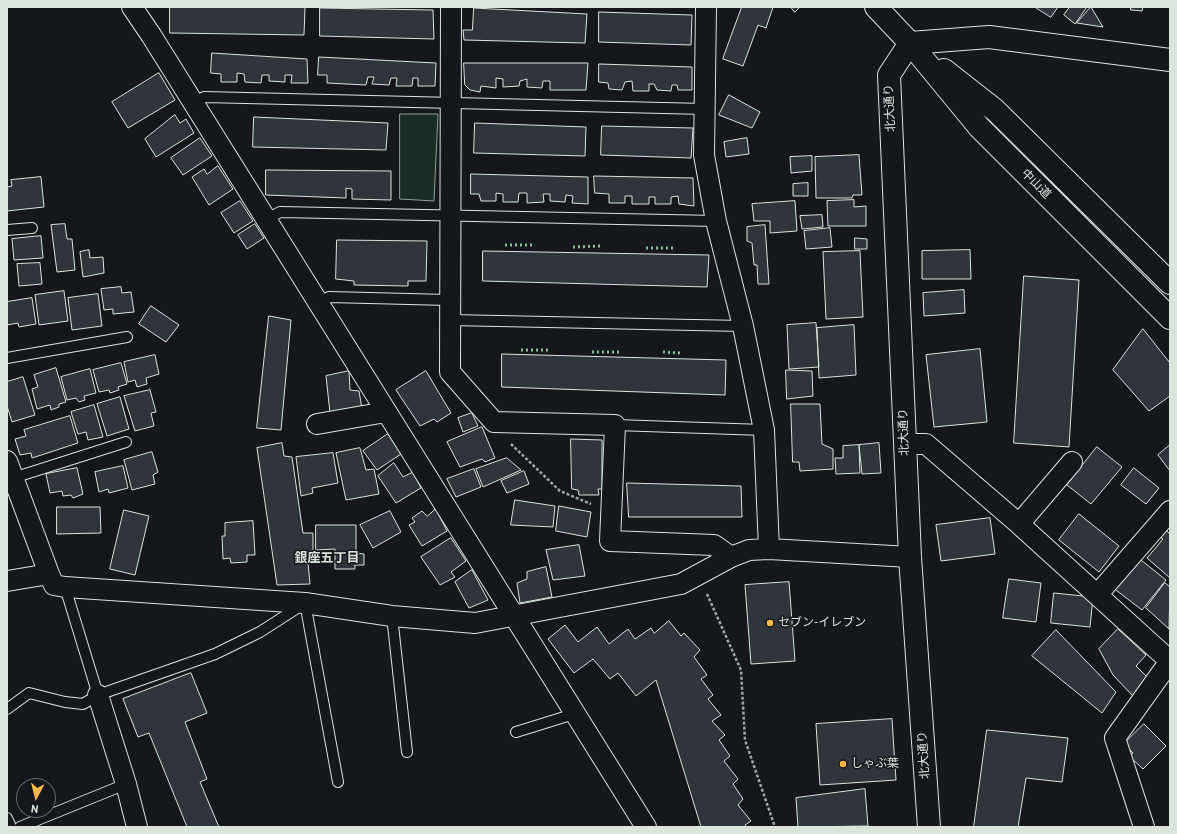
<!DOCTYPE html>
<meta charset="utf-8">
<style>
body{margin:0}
#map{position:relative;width:1177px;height:834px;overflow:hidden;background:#14181c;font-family:"PT Sans",sans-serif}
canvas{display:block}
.frame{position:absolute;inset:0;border:8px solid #d8e6dc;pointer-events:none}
.north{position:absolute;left:16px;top:778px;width:40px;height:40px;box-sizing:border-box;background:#14181c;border:1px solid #626a69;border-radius:50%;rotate:187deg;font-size:11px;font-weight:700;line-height:16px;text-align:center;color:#d8e6dc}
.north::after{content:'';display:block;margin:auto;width:14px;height:18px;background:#ffb74d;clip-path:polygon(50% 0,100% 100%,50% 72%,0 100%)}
</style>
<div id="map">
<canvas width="1177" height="834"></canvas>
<div class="frame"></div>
<div class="north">N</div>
</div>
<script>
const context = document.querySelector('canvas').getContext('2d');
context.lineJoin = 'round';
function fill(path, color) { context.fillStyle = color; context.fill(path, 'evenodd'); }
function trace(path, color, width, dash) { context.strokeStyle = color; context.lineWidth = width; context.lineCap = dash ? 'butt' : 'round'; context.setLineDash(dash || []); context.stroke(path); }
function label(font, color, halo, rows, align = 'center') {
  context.font = font + ' "PT Sans","Noto Sans JP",sans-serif'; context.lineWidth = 3; context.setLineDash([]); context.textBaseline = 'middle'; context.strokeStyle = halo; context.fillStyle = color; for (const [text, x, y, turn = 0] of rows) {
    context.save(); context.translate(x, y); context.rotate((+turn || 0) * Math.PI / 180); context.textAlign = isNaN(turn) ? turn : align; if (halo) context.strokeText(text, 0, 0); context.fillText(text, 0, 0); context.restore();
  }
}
const green = new Path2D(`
 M400 114H438L434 201 400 199Z`);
fill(green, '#1a2d24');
trace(green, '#939e99', 1);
const building = new Path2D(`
 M170 7H305L304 35 170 33Z
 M742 7H773L766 28 758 25 743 66 723 59Z
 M791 7H800L795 12Z
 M1035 7H1058L1051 17Z
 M1070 7H1087L1075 24 1064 15Z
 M1091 7 1103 27 1077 23Z
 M1131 7H1143L1142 11 1131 10Z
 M320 8 433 10 434 39 320 36Z
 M474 8 587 14 585 43 464 40 463 30H472Z
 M599 12 692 15 691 45 599 42Z
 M212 53 307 59 308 83H291L292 75H285V82L269 81V75H262L261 83 245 82 244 74 237 73V82H221V74L211 73Z
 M319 57 436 63 435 86H418V78H413L412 86H396L397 78H391L389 85 372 84 374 77H368L366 85 327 83V75H318Z
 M464 63H588L586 90H550V81H543L542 88 527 87V79L520 81 519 86 503 87V79L496 78V88L481 86 480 92 470 90 465 85Z
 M599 64 692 67V90H678L677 85H672L671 91 657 90 654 84H649V91H633L632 81 625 82 622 90 609 89 608 83 599 82Z
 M159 73 175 100 128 128 112 102Z
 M729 95 760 112 752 128 719 115Z
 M175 115 180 123 186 119 194 133 156 157 145 139Z
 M254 117 388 123 386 150 253 147Z
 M475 123 586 127 585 156 474 153Z
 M602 126 693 128 691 158 601 155Z
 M200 138 212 156 183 175 171 158Z
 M747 138 749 154 726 157 724 142Z
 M859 155 862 195H853L852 198H816L815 157Z
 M812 156V171L791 173 790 157Z
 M218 166 233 189 209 205 192 177 204 169 207 174Z
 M266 170 391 171V200L352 199V189L346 188V198L266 195Z
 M471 174 588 177V204L572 203 573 196 566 195 565 202 550 201V194H543L544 202 527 203V193H519L518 202H503V194L496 193V201H481L479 194H471Z
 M594 176 693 178 694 206 679 204 678 196 671 197V204H655V197H649V204H632V196H625V203H609V194L595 193Z
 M41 177 44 207 7 211V187L12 186 11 180Z
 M808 183V196H793V184Z
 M854 200V207L866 206V226H828L827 201Z
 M240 201 253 221 234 233 221 213Z
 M795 201 797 231 770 233V221H754L752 204Z
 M822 215 823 227 802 229 800 216Z
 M65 224 67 239H72L75 270 57 272 51 225Z
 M255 224 264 238 247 249 238 235Z
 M765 225 769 284H758L757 265H754L752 243 747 241V227Z
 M830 228 832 247 806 249 804 231Z
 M41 236 43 258 14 260 12 239Z
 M855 238 867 239V249H855Z
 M337 240 427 241 426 281H408V286L354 285V281L336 279Z
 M89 250 90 258 103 257 104 273 83 277 80 252Z
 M970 250 971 279H922V251Z
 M483 251 709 255 707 287 483 281Z
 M860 251 863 317 826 319 823 252Z
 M40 263 42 284 19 286 17 264Z
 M1024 276 1079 280 1069 447 1014 443Z
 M121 287 122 293 131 292 134 312 113 314V309L104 310 101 289Z
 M964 290 965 313 924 316 923 293Z
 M64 291 68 321 39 325 35 295Z
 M98 294 102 326 72 330 68 298Z
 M32 298 36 324 19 327 18 323 7 325V302Z
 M151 306 179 325 166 342 139 324Z
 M269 316 291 320 281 430 257 428Z
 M816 323 819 367 789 369 787 325Z
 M854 325 856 375 819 378 817 328Z
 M1143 329 1170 363V396L1149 411 1113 370Z
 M980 349 987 422 934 427 926 355Z
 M502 354 726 360 725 395 502 387Z
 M155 355 159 374 146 378 147 384 137 387 135 380 128 382 124 362Z
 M121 363 127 384 118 387 119 390 110 393 109 390 99 392 93 370Z
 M56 368 66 402 59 404V407L51 410 50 405 37 409 32 389 38 387 34 375Z
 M90 369 96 393 84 396 85 400 79 402 76 398 67 400 61 377Z
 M786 370 812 371 813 396 787 399Z
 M349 371 350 390 359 391 362 409 330 413 326 376Z
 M426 371 451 413 437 422 434 419 420 426 396 390Z
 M23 377 35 415 12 422 7 406V382Z
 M150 390 156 412 151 413 154 426 135 431 124 396Z
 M120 397 129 429 107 436 97 404Z
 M791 404H820L822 444 833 449V469L800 471 799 462H793Z
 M94 405 103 437 88 440 86 432 78 434 71 412Z
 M472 413 478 426 463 432 458 418Z
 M70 416 78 443 32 458 31 453 20 455 15 439 26 436 24 430Z
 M482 427 495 458 485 462 482 459 460 467 447 442Z
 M388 434 401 454 377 470 363 451Z
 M571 439 602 440V489H598L599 495H579L578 490 572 489Z
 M282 443 284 456 292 457 303 533H313V551L307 552 310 584 277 585 257 448Z
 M879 443 881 473 862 474 859 445Z
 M859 445 860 473 836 474 835 458H843V446Z
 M1170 445V471L1158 455Z
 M1097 447 1122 467 1091 504 1067 485Z
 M360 448 366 470 374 469 379 494 346 500 336 453Z
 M152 452 158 472 153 475 155 484 132 490 124 460Z
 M333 453 338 483 312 488 313 493 301 496 296 457Z
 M507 458 521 470 483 487 476 469Z
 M394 463 403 477 413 472 421 488 396 503 378 476Z
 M123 466 128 488 109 493 108 489 99 492 95 472Z
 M77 468 83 494 73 498 71 495 63 496 62 491 50 493 46 474Z
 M1134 468 1159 488 1146 504 1121 485Z
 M474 469 481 487 456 497 447 479Z
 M524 471 529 484 507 493 501 481Z
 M627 483 741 486 742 517H629Z
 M515 500 555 506 553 527 511 525Z
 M559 506 591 512 587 537 556 531Z
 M57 507H100L101 533 57 534Z
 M436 509 447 531 422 546 409 525 415 522 412 518 422 511 427 516Z
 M124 510 149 516 135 575 110 569Z
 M390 511 401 532 373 548 360 525Z
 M1079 514 1119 546 1099 572 1059 540Z
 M990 518 995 554 941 561 936 525Z
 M253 521 255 555H247V562L231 563 230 558 223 559 222 536H225V523Z
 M316 525H356V553L364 554V565H355V569H335V549L316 550Z
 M1166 530 1170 534V578L1147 558 1163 539 1160 537Z
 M451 538 466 561 451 572 455 577 440 585 421 557Z
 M579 545 585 576 553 580 546 550Z
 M1136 556 1166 580 1142 610 1112 587Z
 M546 567 552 597 520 603 517 583 527 579V572Z
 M472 570 488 600 469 608 455 582Z
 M1009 579 1041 583 1036 622 1003 618Z
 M789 582 795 661 751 664 745 585Z
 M1165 583 1170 587 1169 629 1146 608Z
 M1054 593 1093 597 1090 627 1051 623Z
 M669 621 681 636 684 633 700 650 694 657 707 675 701 679 713 695 708 699 721 715 712 721 725 735 719 740 730 756 724 761 738 779 733 784 743 799 738 805 751 821 745 825 747 827H701L656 680 636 696 618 673 610 679 593 659 574 673 548 639 565 625 578 642 597 627 609 644 628 629 635 639 651 628 654 633Z
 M1118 629 1146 655 1136 666 1149 679 1133 696 1113 675 1099 649Z
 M1056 630 1116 692 1102 713 1032 656Z
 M191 673 207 713 185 722 207 779 200 782 219 827H187L149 733 138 737 123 699Z
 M892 719 896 780 820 785 816 724Z
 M1144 724 1166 746 1143 769 1129 756 1133 753 1124 744Z
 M987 730 1068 738 1062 782 1026 778 1018 827H974Z
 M865 789 868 826 798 827 796 798Z`);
fill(building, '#2c363c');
trace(building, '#d8e6dc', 1);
const lane = new Path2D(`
 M194 103 204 97 705 109
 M267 219 280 212 716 221
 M7 230 32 228
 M318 302 329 297 449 300
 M449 320 743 326
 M7 358 127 337
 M615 425 764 430
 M13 478 126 442
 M65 587 98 695
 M392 616 407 752
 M7 709 29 693 65 702 83 704 98 695 215 654 260 632 305 603 338 782
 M516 732 574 714
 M7 818 11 827
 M20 827 126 784`);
const street = new Path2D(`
 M132 7 151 35C317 298 479 564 646 827
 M451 7 450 372 494 422 615 425 610 541 714 545 731 557
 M706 7 704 155 716 221 743 326 764 430 769 549
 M317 424 386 412
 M905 444H926L1019 524 1170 661
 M7 461 49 574 54 585 65 587 305 603 392 616 475 623 681 584 731 557 749 550 769 549 910 557
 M1019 524 1072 462
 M7 581 49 574
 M1097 595 1170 511
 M98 695 126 784 137 827
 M1144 827 1115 738 1170 661`);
const secondary = new Path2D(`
 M929 827 910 557 889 75 910 43 989 37 1170 60`);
const highway = new Path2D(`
 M876 7 910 43 979 127 1170 318
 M944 70 995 110 1170 283`);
trace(lane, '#d8e6dc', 12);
trace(street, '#d8e6dc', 22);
trace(secondary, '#d8e6dc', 24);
trace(highway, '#d8e6dc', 24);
trace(new Path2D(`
 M511 444 560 491 591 504
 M707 594 741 670 745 740 775 827`), '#9da8a2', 2.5, [3, 2]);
trace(lane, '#14181c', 10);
trace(street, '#14181c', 20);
trace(secondary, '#14181c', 22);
trace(highway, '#14181c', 22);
trace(new Path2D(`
 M505 245H532
 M573 247 600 246
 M646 248H673
 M521 350H548
 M592 352H619
 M663 352 681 353`), '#8ac095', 3, [2, 3]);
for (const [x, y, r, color] of [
 [770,623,4,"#ffb74d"],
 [843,764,4,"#ffb74d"]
]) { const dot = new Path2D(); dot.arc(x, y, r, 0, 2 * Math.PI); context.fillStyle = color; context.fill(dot); trace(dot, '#14181c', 1.5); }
label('12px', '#d8e6dc', '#14181c', [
 ["北大通り",890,108,-93],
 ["中山道",1036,184,45],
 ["北大通り",904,432,-92],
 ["北大通り",924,755,-94]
]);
label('12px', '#d8e6dc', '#14181c', [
 ["セブン-イレブン",778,623],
 ["しゃぶ葉",851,764]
], 'left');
label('bold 13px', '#d8e6dc', '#14181c', [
 ["銀座五丁目",327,558]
]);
</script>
